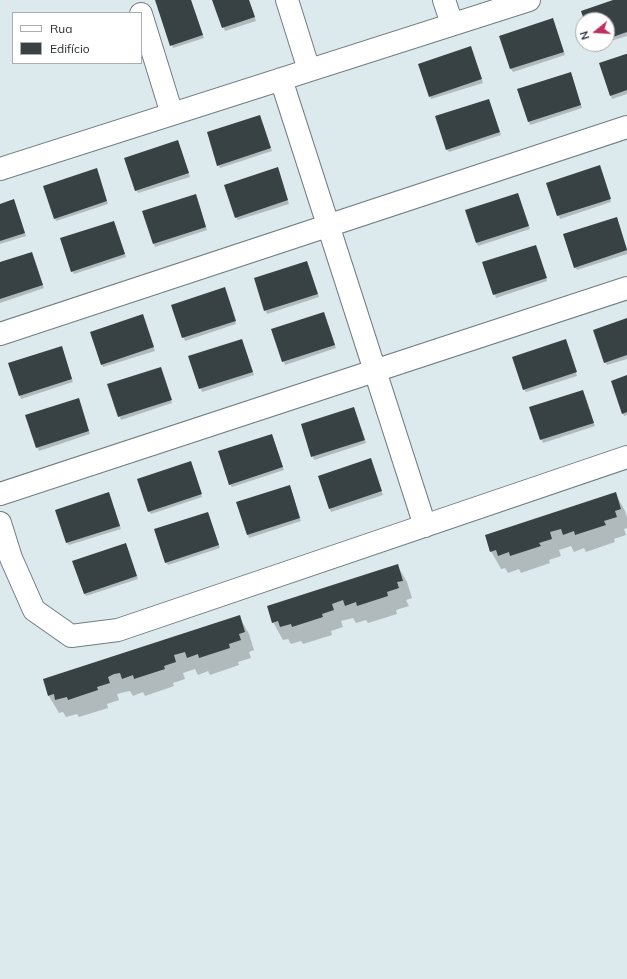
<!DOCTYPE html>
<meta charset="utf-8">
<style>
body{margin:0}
#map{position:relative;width:627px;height:979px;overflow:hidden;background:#dce9ed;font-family:Mulish,sans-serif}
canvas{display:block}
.legend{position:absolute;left:12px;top:12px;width:130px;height:52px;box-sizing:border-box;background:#fff;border:1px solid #aaacad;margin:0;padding:5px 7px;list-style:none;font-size:12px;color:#2a2f31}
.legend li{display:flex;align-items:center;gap:8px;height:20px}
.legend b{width:20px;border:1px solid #aaacad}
.north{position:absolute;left:575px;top:12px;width:40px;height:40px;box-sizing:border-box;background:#fff;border:1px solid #aaacad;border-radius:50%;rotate:252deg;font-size:11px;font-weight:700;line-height:16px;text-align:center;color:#2a2f31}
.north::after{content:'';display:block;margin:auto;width:14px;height:18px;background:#be2f5c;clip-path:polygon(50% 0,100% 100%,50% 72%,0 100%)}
</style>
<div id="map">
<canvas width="627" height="979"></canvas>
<ul class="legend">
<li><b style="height:5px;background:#fff"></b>Rua</li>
<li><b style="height:11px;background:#384245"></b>Edifício</li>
</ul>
<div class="north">N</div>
</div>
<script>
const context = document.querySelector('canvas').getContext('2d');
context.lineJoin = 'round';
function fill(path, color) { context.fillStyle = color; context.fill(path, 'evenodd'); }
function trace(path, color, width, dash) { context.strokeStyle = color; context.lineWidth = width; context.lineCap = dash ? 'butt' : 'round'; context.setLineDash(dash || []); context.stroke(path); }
fill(new Path2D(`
 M156 0H191L204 38 173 48Z
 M214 0H249L256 21 225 31Z
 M617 0H627V36L607 42V20H585Z
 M554 23 565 55 513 72 511 69Z
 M594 44H602L595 46Z
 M471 48 483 83 431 99 430 96Z
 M627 55V94L612 99 611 96Z
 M572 76 582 108 530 125 518 90Z
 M490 103 501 135 449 152 447 149Z
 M260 116 272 151 220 168 218 165Z
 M179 144 190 177 138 193 136 190Z
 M601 170 611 202 560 219 547 184Z
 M279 171 289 204 238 220 236 217Z
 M98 172 108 204 56 221 55 218Z
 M518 194 530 229 478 246 477 243Z
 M197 198 207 230 155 247 154 244Z
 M14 201 26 236 0 244V205Z
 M617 218 627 248V254L577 270 575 267Z
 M115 225 126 257 74 274 72 271Z
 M537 249 547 281 496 298 483 263Z
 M33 256 44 288 0 303V263Z
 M307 262 319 297 267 314 255 279Z
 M226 291 236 324 185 341 173 306Z
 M324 313 336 348 285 365 272 330Z
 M143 316 155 351 103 367 102 364Z
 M627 320V359L607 365 605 362Z
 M242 340 254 375 202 392 190 357Z
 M567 343 577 376 526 392 524 389Z
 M63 350 73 382 21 399 20 396Z
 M162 371 172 403 121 420 108 385Z
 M627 376V415L624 416 623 413Z
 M584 394 595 426 543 443 531 408Z
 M80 402 90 434 39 451 26 416Z
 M354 408 366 443 314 460 302 425Z
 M273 438 284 470 232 487 230 484Z
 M371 460 383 495 331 512 330 509Z
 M192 465 202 497 151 514 149 511Z
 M291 489 301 521 249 538 237 503Z
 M615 493 625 511 627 517V528L624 529 626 535 614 539 615 542 586 552 584 548 574 552 571 546 559 550 561 556 549 560 550 563 521 573 519 569 508 573 505 568 501 569 491 551Z
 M110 497 121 529 69 545 67 543Z
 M208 513 220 548 168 565 166 562Z
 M127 547 138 579 86 596 84 593Z
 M397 565 407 582 412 598 406 600 409 606 396 610 397 614 368 623 366 620 356 623 353 618 341 621 343 627 331 631 332 635 303 644 301 641 291 644 288 639 283 640 273 622Z
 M239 616 249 634 254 650 249 652 251 658 238 662 239 665 210 675 208 671 198 675 195 669 183 673 185 679 173 683 174 686 145 696 143 692 133 696 130 691 125 692 117 694 119 700 107 704 108 708 79 717 77 714 66 717 63 712 59 713 49 696Z`), '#0003');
fill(new Path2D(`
 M155 0H191L203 35 170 46Z
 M212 0H249L255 17 222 28Z
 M613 0H627V32L607 39V20H584L581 11Z
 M553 18 564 52 510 69 499 36Z
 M471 46 482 79 429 97 418 64Z
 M626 54H627V90L610 96 599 63Z
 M571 72 581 105 528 122 517 89Z
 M489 99 500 132 446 150 435 116Z
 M260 115 271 148 217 166 207 132Z
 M178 140 189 173 135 191 124 158Z
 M600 165 611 199 557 216 546 183Z
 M278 167 288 200 235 218 224 185Z
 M97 168 107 201 54 219 43 186Z
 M518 193 529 226 476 243 465 210Z
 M196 194 206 227 153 244 142 211Z
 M14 199 25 233 0 241V204Z
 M617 217 627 250 574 268 563 234Z
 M114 221 125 254 71 272 60 238Z
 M536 245 547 278 493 295 482 262Z
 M32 252 43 285 0 299V262Z
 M307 261 318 294 264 311 254 278Z
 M225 287 236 321 182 338 171 305Z
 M324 312 335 345 282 362 271 329Z
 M143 314 154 347 101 365 90 332Z
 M627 318V355L604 363 593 330Z
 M242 339 253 372 199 389 188 356Z
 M566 339 577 372 523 390 512 357Z
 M62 346 72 379 19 396 8 363Z
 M161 367 172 400 118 417 107 384Z
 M627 375V412L622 414 611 381Z
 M583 390 594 423 540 440 529 407Z
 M79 398 89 431 36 448 25 415Z
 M354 407 365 440 311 457 301 424Z
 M272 434 283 467 229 485 218 451Z
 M371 458 382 491 329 509 318 476Z
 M191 461 202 494 148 512 137 479Z
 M290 485 300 518 247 535 236 502Z
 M109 492 120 526 66 543 55 510Z
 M616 492 621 509 615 511 617 517 604 521 606 525 575 535 574 531 563 535 561 529 550 532 552 539 539 543 541 546 510 556 509 552 498 556 496 550 490 552 485 535Z
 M208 512 219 545 165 563 154 529Z
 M126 543 137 576 84 594 72 561Z
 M398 564 403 581 397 582 399 588 387 592 388 596 357 606 356 602 345 606 343 600 332 604 334 610 322 614 323 617 292 627 291 624 280 627 278 621 272 623 267 606Z
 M240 615 245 632 239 634 241 640 229 644 230 648 199 658 198 654 187 658 185 652 174 655 176 662 164 666 165 669 134 679 133 675 122 679 120 673 114 674 108 677 110 683 97 687 98 690 68 700 67 697 55 700 54 694 48 696 43 679Z`), '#384245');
const street = new Path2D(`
 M287 0 309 70
 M444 0 452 24
 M141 14 172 114
 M281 79 425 526
 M0 169 529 0
 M0 334 627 127
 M0 494 627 288
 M0 523 11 558 34 610 71 636 118 630 627 457`);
trace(street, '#717d80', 24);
trace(street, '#fff', 22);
</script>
